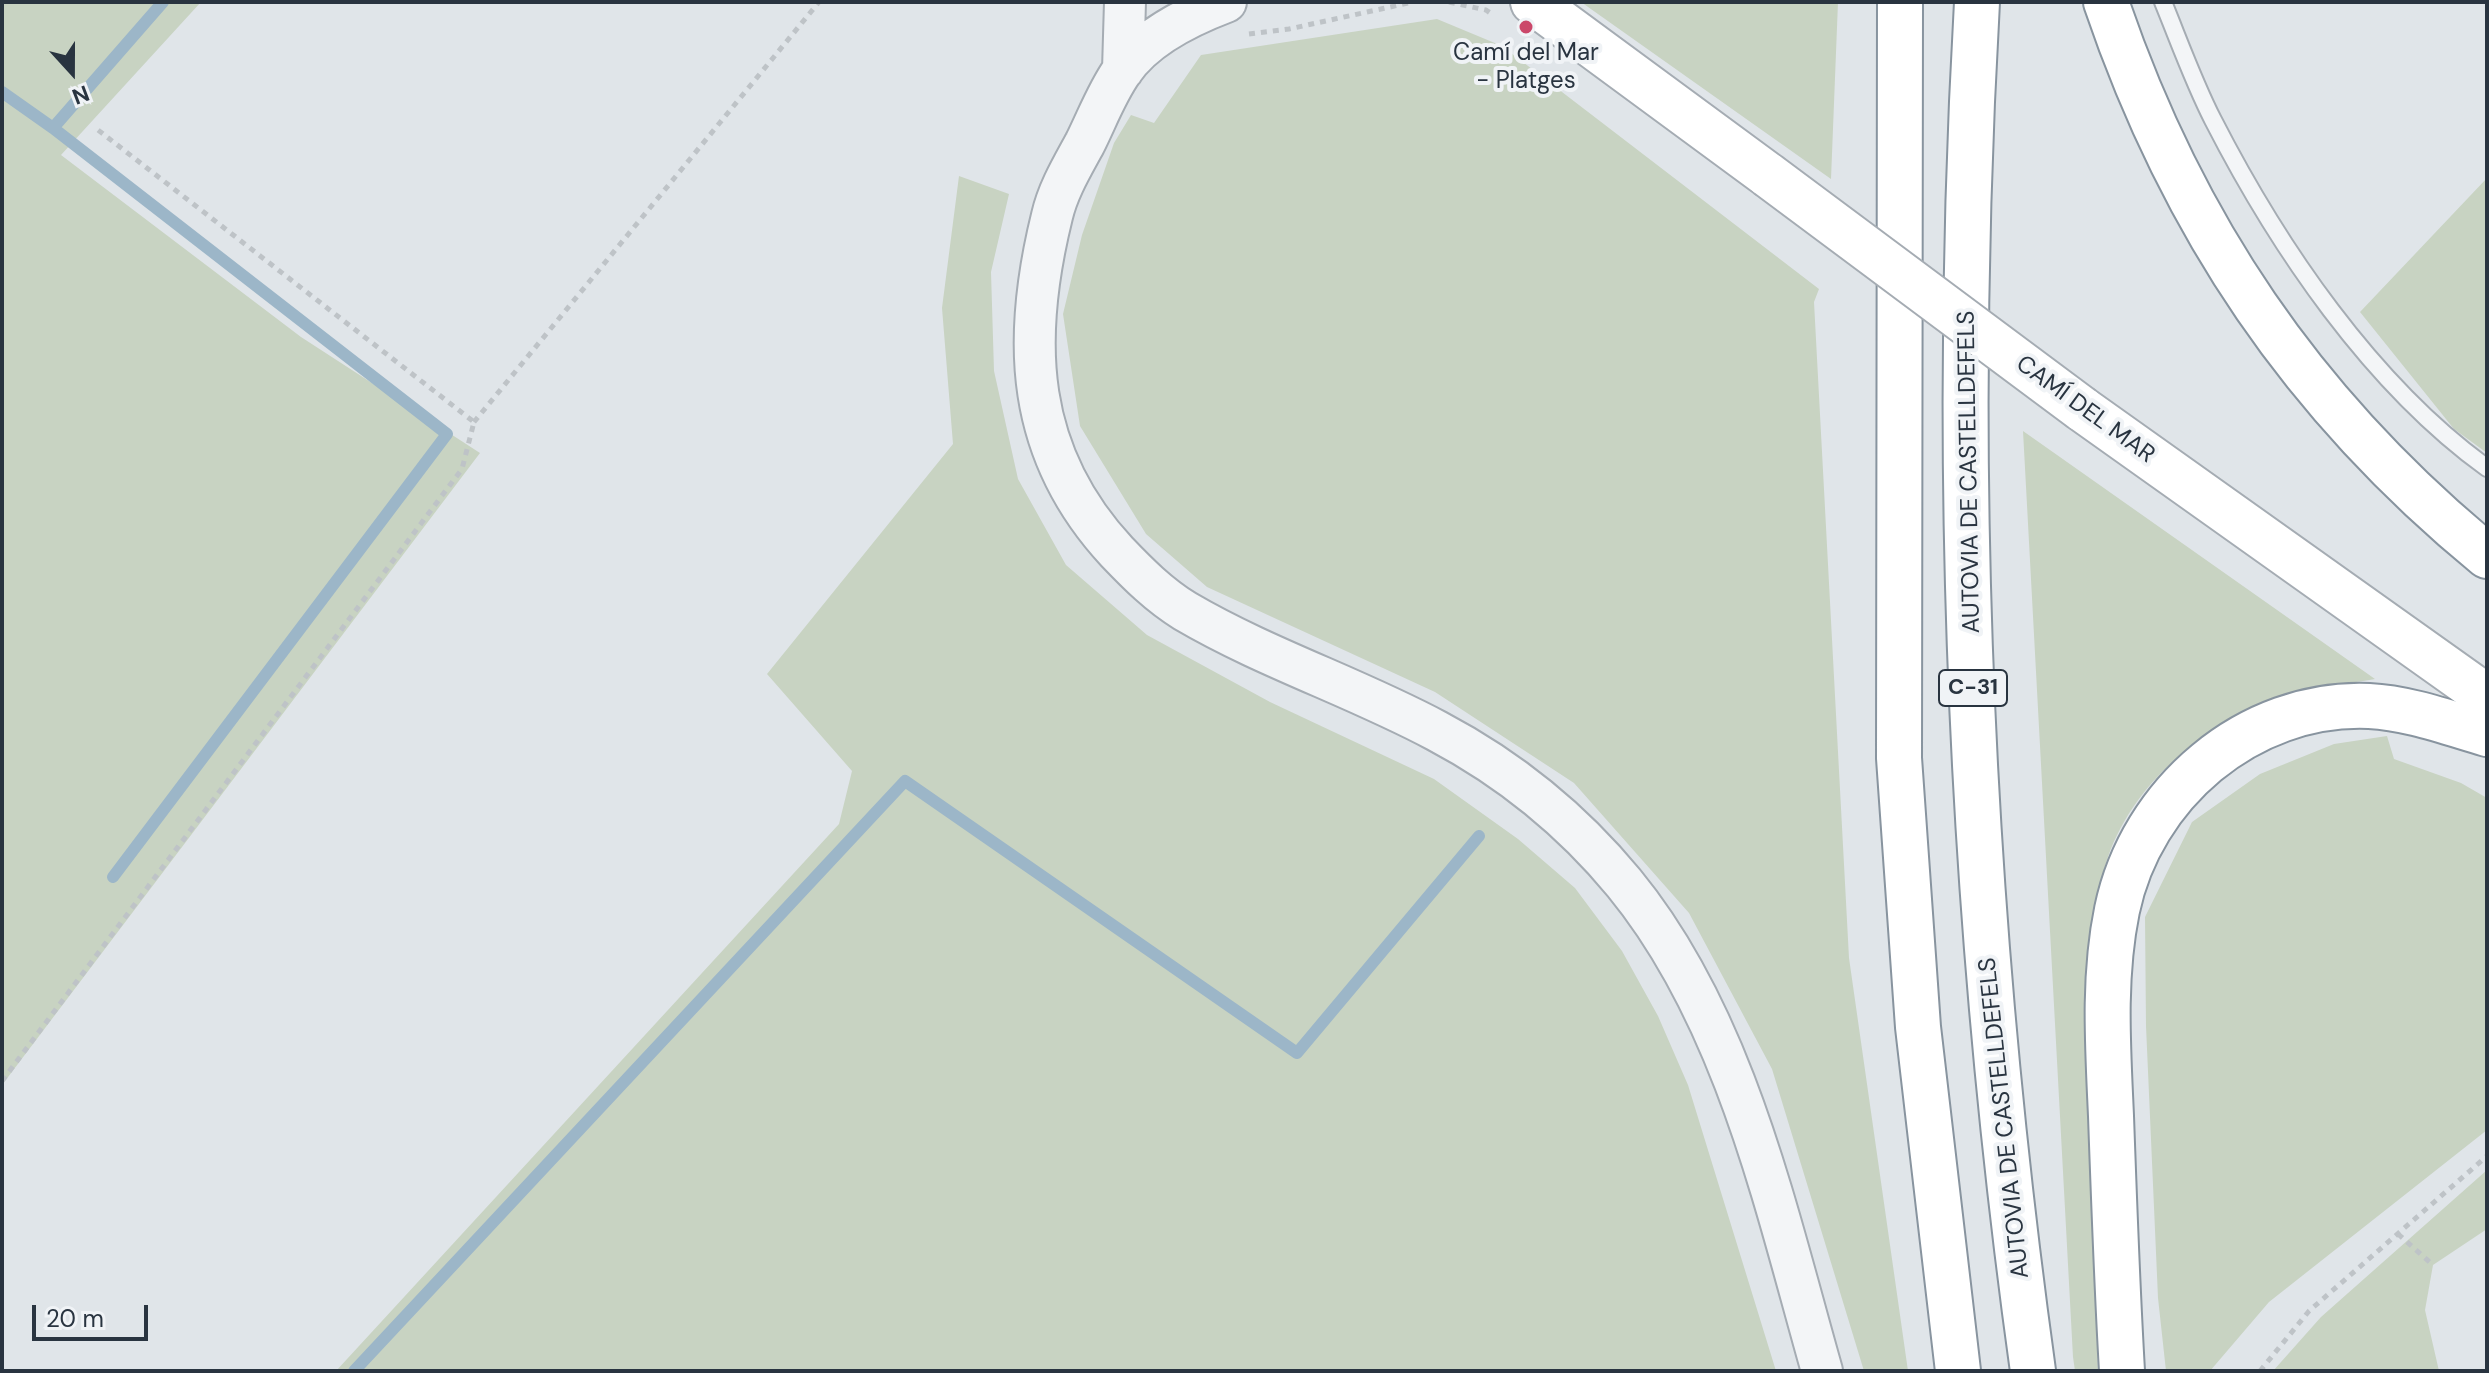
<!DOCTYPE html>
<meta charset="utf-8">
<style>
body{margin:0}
#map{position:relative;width:2489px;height:1373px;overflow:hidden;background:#e0e5e9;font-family:"DM Sans",sans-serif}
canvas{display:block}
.frame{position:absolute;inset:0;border:4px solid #293440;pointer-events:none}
.north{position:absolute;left:32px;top:32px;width:80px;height:80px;-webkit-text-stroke:6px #f0f3f6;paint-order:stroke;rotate:159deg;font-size:22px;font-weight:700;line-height:32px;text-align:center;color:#293440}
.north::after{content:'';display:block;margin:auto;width:28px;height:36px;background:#293440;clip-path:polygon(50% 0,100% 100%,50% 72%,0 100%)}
.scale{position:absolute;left:32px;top:1305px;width:116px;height:36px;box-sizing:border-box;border:4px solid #293440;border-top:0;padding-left:10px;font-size:24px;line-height:28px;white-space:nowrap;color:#293440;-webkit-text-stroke:6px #f0f3f6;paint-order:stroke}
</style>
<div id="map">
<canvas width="2489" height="1373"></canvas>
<div class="frame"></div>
<div class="north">N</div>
<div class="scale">20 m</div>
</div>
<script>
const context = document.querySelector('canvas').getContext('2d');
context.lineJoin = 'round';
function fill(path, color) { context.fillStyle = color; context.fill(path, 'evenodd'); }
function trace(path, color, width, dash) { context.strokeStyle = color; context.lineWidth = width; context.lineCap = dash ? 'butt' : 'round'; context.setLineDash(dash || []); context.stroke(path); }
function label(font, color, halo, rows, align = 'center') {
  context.font = font + ' "DM Sans",sans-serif'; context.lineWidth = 8; context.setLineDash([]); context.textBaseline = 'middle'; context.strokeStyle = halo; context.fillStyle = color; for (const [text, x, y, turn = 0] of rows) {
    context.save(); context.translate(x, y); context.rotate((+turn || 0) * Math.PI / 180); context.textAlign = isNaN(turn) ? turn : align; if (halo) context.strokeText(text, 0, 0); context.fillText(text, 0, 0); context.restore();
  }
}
fill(new Path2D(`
 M2 2H201L61 155 301 337 480 453 2 1085Z
 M1581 2H1838L1831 179Z
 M1437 19 1502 46 1819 289 1814 302 1849 958 1908 1371H1864L1772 1069 1689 913 1574 783 1435 692 1207 587 1146 534 1080 426 1063 314 1082 235 1114 143 1131 115 1154 123 1201 55Z
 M959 176 1009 194 991 272 994 371 1018 479 1066 565 1147 635 1270 702 1434 779 1518 839 1575 888 1622 951 1658 1016 1688 1085 1776 1371H336L839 824 852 771 767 674 953 444 942 308Z
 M2487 178V453L2454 429 2360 312Z
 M2023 431 2375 679C2348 684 2318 686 2292 694 2211 720 2137 776 2108 857 2088 912 2093 986 2092 1044 2089 1153 2094 1262 2098 1371H2075L2073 1357Z
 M2387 736 2394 759 2461 783 2487 798V1130L2269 1302 2210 1371H2166L2158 1298 2146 1026 2145 917 2192 822 2260 774 2334 744Z
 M2487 1170V1229L2433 1265 2425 1310 2439 1371H2273L2321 1317Z`), '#c8d3c2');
trace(new Path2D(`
 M2 92 53 128 447 434 113 877
 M53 128 163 2
 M354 1371 905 781 1297 1053 1479 836`), '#9cb6c8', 12);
const service = new Path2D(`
 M2163 2C2179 41 2194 83 2213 120 2278 247 2371 384 2487 468`);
const tertiary = new Path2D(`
 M1226 2C1189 16 1145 37 1122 71 1107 92 1097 119 1085 143 1072 167 1058 190 1052 216 1021 341 1025 453 1117 552 1138 574 1159 595 1185 611 1265 658 1355 687 1437 731 1509 769 1572 820 1624 883 1735 1018 1775 1206 1822 1371
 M1123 70 1125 2`);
const secondary = new Path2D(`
 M1533 2 1768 175
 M2082 409 2487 697`);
const trunk = new Path2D(`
 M1977 2C1951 457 1970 919 2033 1371
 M2106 2C2182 226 2303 405 2487 556`);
const motorway = new Path2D(`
 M1900 2 1899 758 1918 1027 1958 1371
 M2122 1371C2117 1286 2114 1201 2111 1116 2108 1048 2103 978 2117 910 2141 794 2248 701 2369 706 2409 708 2449 723 2487 734`);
trace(service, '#a5acb3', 20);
trace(tertiary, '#a5acb3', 44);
trace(secondary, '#a5acb3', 48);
trace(trunk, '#88949f', 48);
trace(motorway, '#88949f', 48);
trace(new Path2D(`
 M1449 2 1486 10 1493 15
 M1249 34 1289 29 1413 2
 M474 422 819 2
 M2 1081 462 469 474 422 98 130
 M2398 1234 2433 1265
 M2260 1371 2309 1311 2487 1156`), '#bec3c7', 5, [6, 6]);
trace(service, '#f3f5f7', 16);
trace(tertiary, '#f3f5f7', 40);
trace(secondary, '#fff', 44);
trace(trunk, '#fff', 44);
trace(motorway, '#fff', 44);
const secondaryBridge = new Path2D(`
 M1768 175 2082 409`);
trace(secondaryBridge, '#a5acb3', 48, []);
trace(secondaryBridge, '#fff', 44);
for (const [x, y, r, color] of [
 [1526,27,8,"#cb486a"]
]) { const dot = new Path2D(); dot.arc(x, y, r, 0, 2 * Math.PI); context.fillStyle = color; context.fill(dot); trace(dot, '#f0f3f6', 3); }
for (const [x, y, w] of [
 [1973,688,68]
]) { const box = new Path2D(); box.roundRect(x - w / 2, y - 18, w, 36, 6); context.fillStyle = '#f0f3f6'; context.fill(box); trace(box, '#293440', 2); }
label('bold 22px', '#293440', null, [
 ["C-31",1973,688]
]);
label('24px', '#293440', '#f0f3f6', [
 ["Camí del Mar",1526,54],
 ["- Platges",1526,82]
]);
label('24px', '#293440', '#f0f3f6', [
 ["CAMÍ DEL MAR",2085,410,36],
 ["AUTOVIA DE CASTELLDEFELS",1970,472,-91],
 ["AUTOVIA DE CASTELLDEFELS",2005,1118,-96]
]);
</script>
